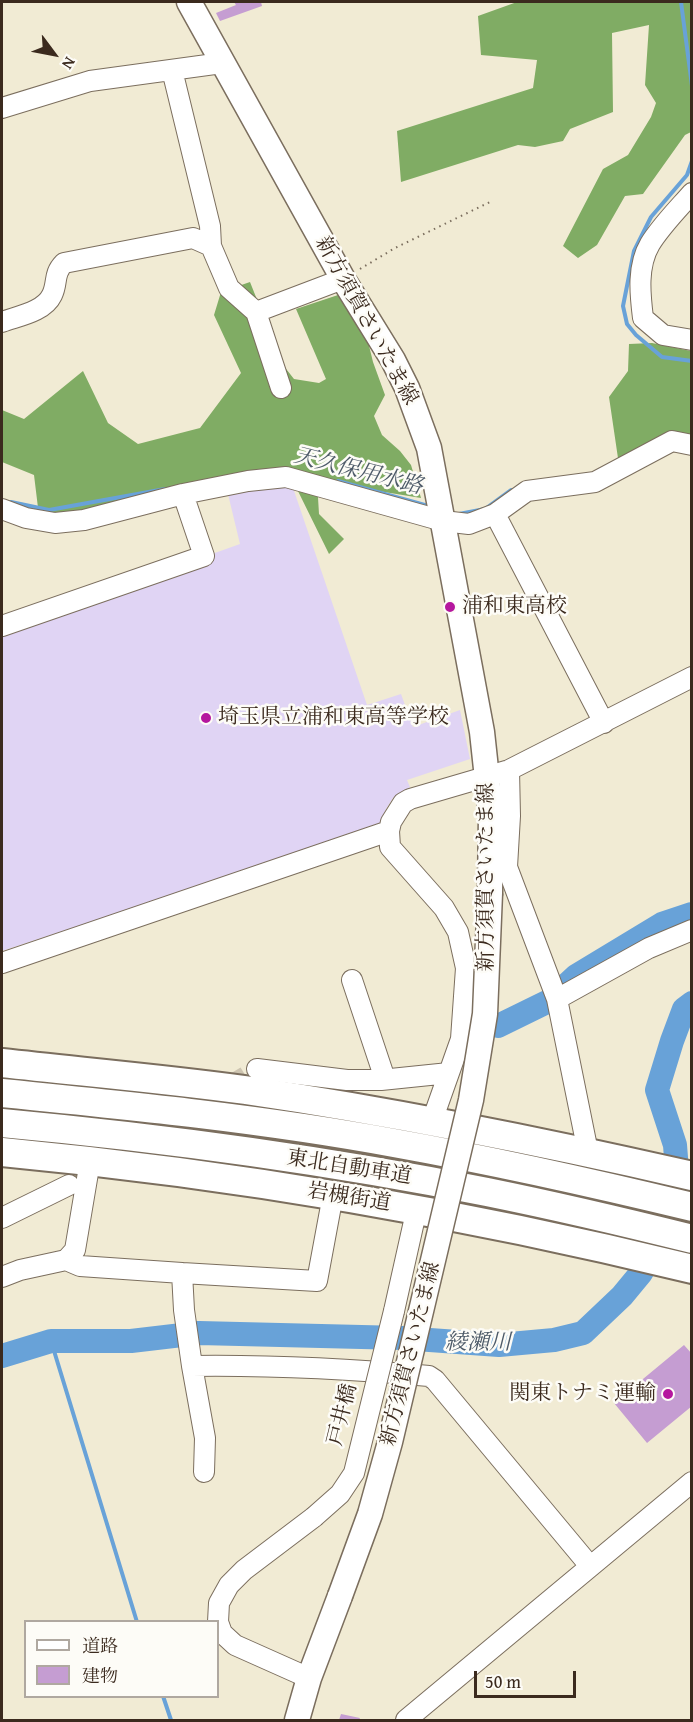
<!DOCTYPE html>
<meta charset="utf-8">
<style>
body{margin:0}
#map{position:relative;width:693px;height:1722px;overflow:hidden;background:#f1ebd4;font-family:"Gentium Book Plus","Noto Serif JP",serif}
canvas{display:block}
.frame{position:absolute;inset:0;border:3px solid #3b2a1e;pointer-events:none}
.legend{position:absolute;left:24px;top:1620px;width:195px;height:78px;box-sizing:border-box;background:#fdfcf7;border:2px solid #afa8a0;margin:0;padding:8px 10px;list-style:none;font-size:18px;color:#3b2a1e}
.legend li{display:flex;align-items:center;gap:12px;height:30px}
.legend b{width:30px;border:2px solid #afa8a0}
.north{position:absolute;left:24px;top:24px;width:60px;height:60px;-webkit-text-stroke:4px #fdfcf7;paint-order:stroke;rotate:122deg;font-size:16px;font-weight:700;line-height:24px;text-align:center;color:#3b2a1e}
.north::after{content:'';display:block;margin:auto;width:21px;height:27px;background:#3b2a1e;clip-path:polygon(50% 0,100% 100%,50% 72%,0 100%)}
.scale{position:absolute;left:474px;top:1671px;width:102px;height:27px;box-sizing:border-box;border:3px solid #3b2a1e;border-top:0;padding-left:8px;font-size:18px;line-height:21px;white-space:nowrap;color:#3b2a1e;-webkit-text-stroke:4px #fdfcf7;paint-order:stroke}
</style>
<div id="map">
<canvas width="693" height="1722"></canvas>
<div class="frame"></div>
<ul class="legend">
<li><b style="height:8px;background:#fff"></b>道路</li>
<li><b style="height:16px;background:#c59dd2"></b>建物</li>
</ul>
<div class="north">N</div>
<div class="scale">50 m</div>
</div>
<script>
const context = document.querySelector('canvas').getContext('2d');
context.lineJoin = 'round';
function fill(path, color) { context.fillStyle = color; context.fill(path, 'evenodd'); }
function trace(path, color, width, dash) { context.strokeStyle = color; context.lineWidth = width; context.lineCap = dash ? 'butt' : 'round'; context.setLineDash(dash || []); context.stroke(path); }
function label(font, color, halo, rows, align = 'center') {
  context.font = font + ' "Gentium Book Plus","Noto Serif JP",serif'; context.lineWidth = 5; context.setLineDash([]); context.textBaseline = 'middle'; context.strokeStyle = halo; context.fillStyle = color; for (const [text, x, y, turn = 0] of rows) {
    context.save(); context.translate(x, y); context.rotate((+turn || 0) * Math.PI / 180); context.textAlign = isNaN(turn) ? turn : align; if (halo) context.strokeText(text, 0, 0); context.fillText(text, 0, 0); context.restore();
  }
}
fill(new Path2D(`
 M291 482 367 705 401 694 413 727 460 710 470 759 407 780 410 787 393 798 386 809 378 827 2 951V629L240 544 227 490Z`), '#e0d4f4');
fill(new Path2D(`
 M517 2H691V132L685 135 643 194 625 196 597 245 578 258 563 246 603 169 628 155 651 117 656 103 645 85 649 25 612 33 613 112 570 129 563 141 535 147 518 145 401 182 397 131 533 88 537 60 481 55 478 16Z
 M250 282 283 365 294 379 319 383 326 379 296 309 341 294 363 321 373 362 385 395 374 416 382 435 400 451 411 465 421 498 317 481 319 514 344 539 329 554 294 483 285 473 58 530 39 516 34 475 2 462V410L24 419 83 371 108 423 138 444 200 428 241 373 214 315 221 292Z
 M652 343 691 351V441L619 465 609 397 628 371 629 344Z`), '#80ac64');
trace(new Path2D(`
 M681 2 692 86
 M692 161 687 175 651 217 634 251 623 306 627 324 636 335 662 357 692 361
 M338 481 432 507
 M11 502 49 510 165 489
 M459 514 485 509 511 490
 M51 1341 137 1622
 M163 1696 171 1720`), '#68a2d8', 4);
trace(new Path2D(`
 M498 1026 549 1001 576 976 662 924 692 914
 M2 1356 51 1341H131L199 1333 402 1338 499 1345 554 1340 583 1333 622 1296 641 1273 660 1240 679 1196 675 1145 657 1090 672 1041 684 1009 692 1003`), '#68a2d8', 24);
fill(new Path2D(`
 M234 2H261L262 6 220 21 216 13 236 5Z
 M684 1345 692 1354V1406L647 1443 614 1403Z
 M341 1714 360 1718 359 1720H339Z`), '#c59dd2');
trace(new Path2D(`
 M101 1165 257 1069`), '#cdc4b0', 20, [20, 10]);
const minor = new Path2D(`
 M172 70 210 226 211 246 229 288 256 312 281 388
 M2 108 90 81 222 63
 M692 193C678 209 661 226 650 244 637 266 640 294 643 318L663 335 692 340
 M256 312 343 279
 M2 322C18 316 44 312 52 295 58 283 53 274 64 263L193 238 211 246
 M2 509 26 518 55 523 84 520 183 494 248 481 286 477 443 521 469 524 495 514 527 491 595 482 672 441 692 445
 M495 514 604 723
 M2 626 204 556 183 494
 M509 770 510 816 507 867 557 999 588 1152
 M2 963 389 831
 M352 980 385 1079
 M557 999 649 948 692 930
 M257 1069 347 1080H381L449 1073
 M432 1121 461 1039 466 968 458 932 444 908 390 847 389 831 391 822 403 803 410 799 509 770 692 677
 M2 1218 69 1185
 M66 1260 75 1250 90 1161
 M2 1277 20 1270 66 1260 80 1266 182 1273
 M394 1311 417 1208
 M192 1366 184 1310 182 1273 317 1281 333 1195
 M204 1472 205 1438 192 1366C271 1365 350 1369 429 1376L435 1380 590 1566
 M309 1678 235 1645 222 1633 218 1622 219 1603 229 1585 244 1570 314 1517
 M406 1720 692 1482`);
const major = new Path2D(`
 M189 2 343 279 393 360 407 388 429 448 482 732 491 815 490 893
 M297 1720 309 1678 340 1596`);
const highway = new Path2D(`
 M2 1063C83 1072 165 1079 245 1090 395 1112 544 1142 692 1176
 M2 1093C133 1106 264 1119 394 1143 494 1161 593 1183 692 1207
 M2 1123C164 1138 327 1160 487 1192 556 1206 624 1222 692 1239
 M2 1152C235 1174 464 1213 692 1269`);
trace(minor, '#7b6e5e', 22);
trace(major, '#7b6e5e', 27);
trace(highway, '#7b6e5e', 32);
trace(new Path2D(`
 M360 269 395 248 490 202`), '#7b6e5e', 2, [1.5, 4.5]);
trace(minor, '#fff', 20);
trace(major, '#fff', 24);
trace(highway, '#fff', 28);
const minorBridge = new Path2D(`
 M314 1517 340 1494 354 1473 394 1311`);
const majorBridge = new Path2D(`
 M340 1596 370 1514 390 1442 471 1100 485 1014 490 893`);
trace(minorBridge, '#7b6e5e', 22, []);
trace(majorBridge, '#7b6e5e', 27, []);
trace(minorBridge, '#fff', 20);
trace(majorBridge, '#fff', 24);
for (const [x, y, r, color] of [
 [450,607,6,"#b5179e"],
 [206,718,6,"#b5179e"],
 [668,1394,6,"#b5179e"]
]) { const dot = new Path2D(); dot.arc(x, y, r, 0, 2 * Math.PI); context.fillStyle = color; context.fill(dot); trace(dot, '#fdfcf7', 2); }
label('21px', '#3b2a1e', '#fdfcf7', [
 ["新方須賀さいたま線",366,321,61],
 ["新方須賀さいたま線",487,877,-90],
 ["東北自動車道",349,1168,9],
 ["岩槻街道",349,1198,9],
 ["新方須賀さいたま線",411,1354,-76],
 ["戸井橋",343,1415,-76]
]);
label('21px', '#3b2a1e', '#fdfcf7', [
 ["浦和東高校",462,607],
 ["埼玉県立浦和東高等学校",218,718],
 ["関東トナミ運輸",656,1394,"right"]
], 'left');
label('italic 22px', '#4d5a68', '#fdfcf7', [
 ["天久保用水路",358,472,14],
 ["綾瀬川",478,1343]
]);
</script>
